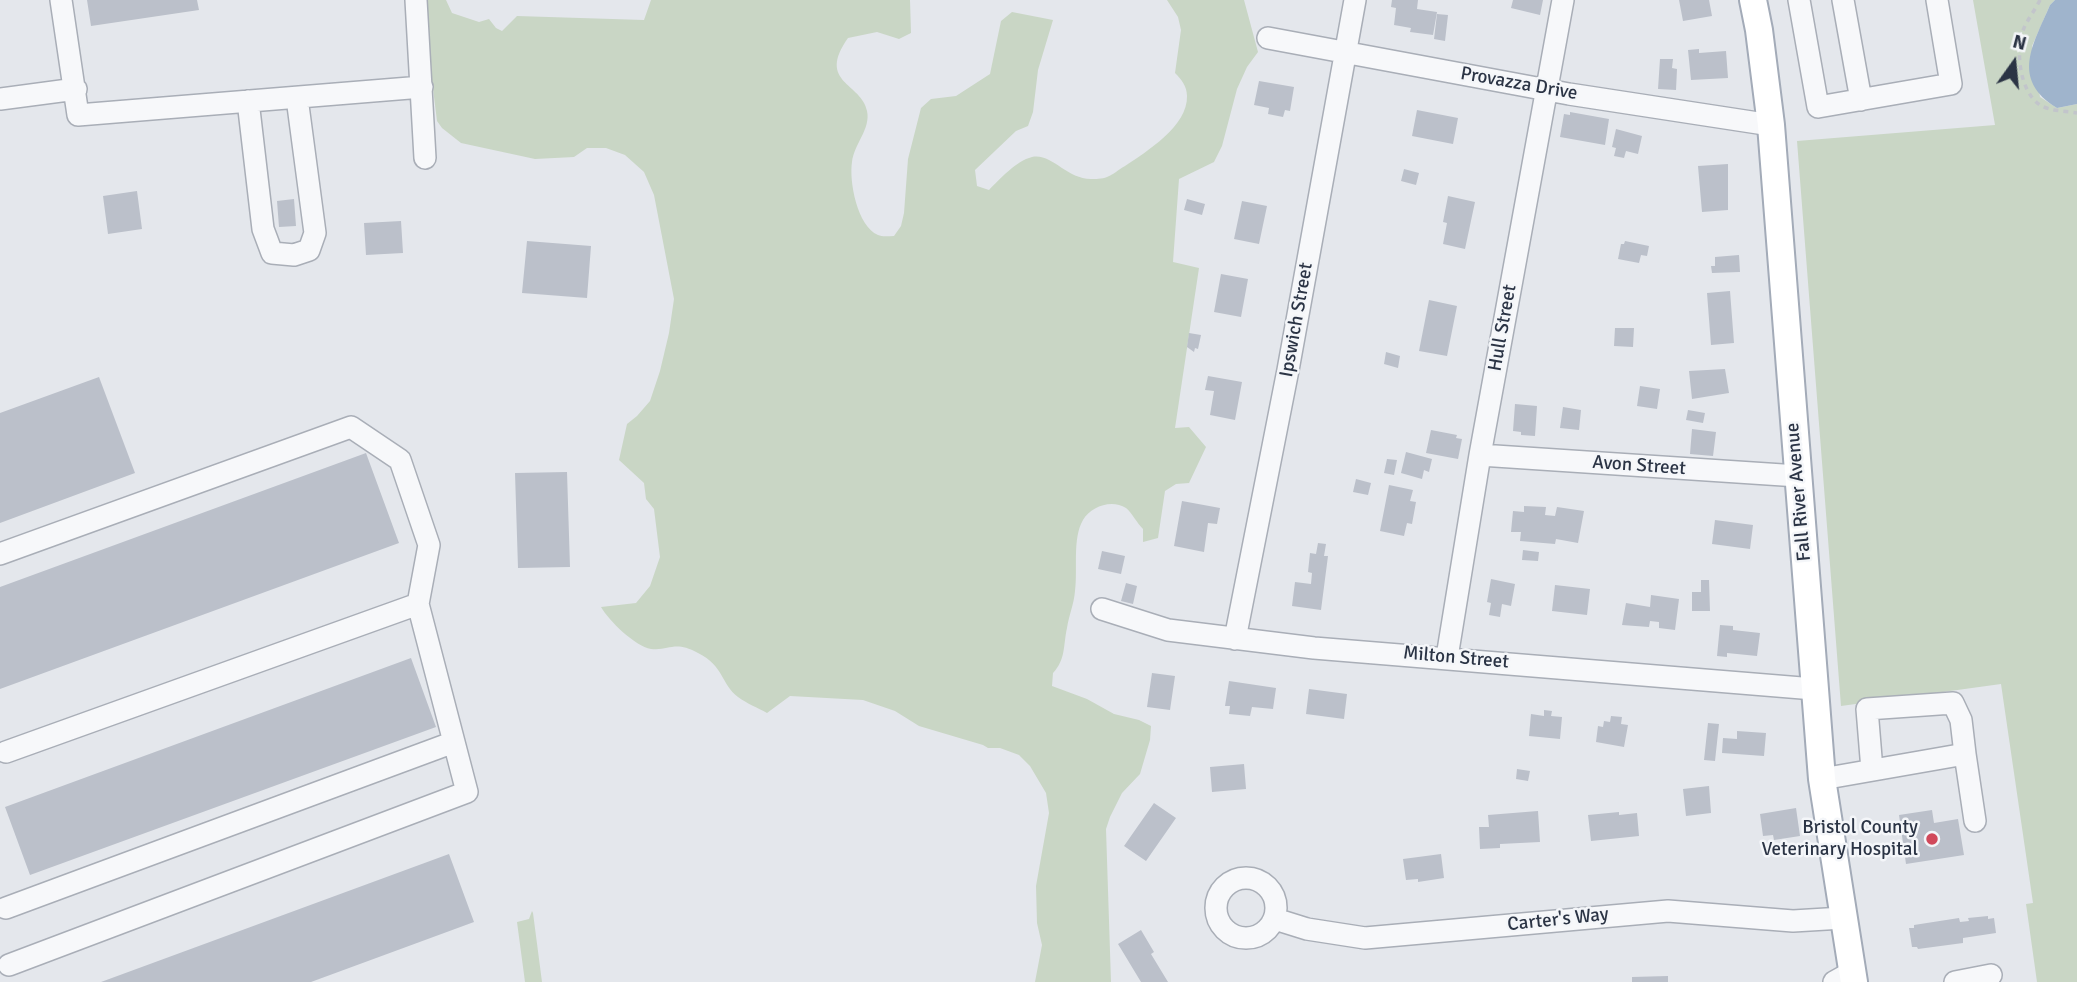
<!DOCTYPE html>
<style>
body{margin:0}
#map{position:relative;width:2077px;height:982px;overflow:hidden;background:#e4e7ec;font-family:Signika,sans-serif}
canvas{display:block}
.north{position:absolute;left:1979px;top:28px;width:70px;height:70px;-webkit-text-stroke:5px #f4f6f9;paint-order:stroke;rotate:15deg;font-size:19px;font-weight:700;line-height:28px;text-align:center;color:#2b3445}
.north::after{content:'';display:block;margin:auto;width:24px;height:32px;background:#2b3445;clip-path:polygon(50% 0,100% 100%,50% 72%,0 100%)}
</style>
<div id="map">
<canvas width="2077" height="982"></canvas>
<div class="north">N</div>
</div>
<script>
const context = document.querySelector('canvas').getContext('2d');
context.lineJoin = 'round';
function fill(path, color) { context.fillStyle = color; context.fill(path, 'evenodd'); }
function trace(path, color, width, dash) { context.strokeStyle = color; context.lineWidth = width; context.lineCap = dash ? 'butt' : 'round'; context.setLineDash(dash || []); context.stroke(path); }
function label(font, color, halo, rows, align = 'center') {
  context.font = font + ' Signika,sans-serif'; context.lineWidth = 5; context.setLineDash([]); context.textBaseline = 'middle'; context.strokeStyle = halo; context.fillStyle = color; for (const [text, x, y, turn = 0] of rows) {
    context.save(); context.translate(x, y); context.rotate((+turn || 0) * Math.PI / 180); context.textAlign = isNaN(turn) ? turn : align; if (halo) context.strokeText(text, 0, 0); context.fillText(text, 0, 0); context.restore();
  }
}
fill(new Path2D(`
 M422 0H446L452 13 479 22 489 19 496 28 502 31 517 16 644 20 651 0H910L911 33 899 39 877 32 848 38C816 83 862 83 867 111 871 129 854 144 852 162 849 181 857 226 878 235 882 237 889 236 894 236L901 226 904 213 908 159 921 108 931 99 956 96 990 74 1001 21 1012 12 1053 20 1038 70 1033 112 1028 126 1016 131 975 170 977 186 989 190C1000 179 1016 161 1032 157 1052 153 1066 179 1091 179 1095 179 1102 179 1107 177 1113 175 1119 169 1125 166 1146 152 1188 126 1187 96 1187 86 1181 79 1175 73L1181 30 1178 17 1167 0H1244L1258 52 1247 67 1237 89 1222 146 1214 162 1179 179 1173 262 1199 268 1175 428 1189 427 1206 447 1189 483 1176 484 1165 491 1158 538 1143 542V529C1137 523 1132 513 1126 508 1112 499 1091 506 1083 520 1072 539 1078 569 1075 591 1074 604 1069 615 1067 628 1063 646 1066 659 1053 673L1052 686 1087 699 1114 714 1139 720 1151 726 1150 740 1140 774 1122 793 1110 817 1106 829 1111 982H1035L1042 945 1037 923 1036 886 1049 813 1046 793 1030 766 1019 755 1000 748H988L983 745 919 726 895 711 863 700 790 696 767 713C758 708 746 703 738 697 721 684 724 666 698 653 674 640 670 651 651 649 635 646 609 621 601 607L636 603 650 586 660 557 654 509 646 499 644 483 619 460 627 424 637 416 650 401 660 371 669 333 674 299 654 195 644 172 625 155 606 148H587L574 157 535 159 461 143 442 128 437 121Z
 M1973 0H2055L2050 5 2032 46 2040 97 2057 108 2077 104V982H2037L2026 904 2033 903 2001 684 1841 706 1797 141 1995 125Z
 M532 911 533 913 542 982H525L517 922 529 919Z`), '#c9d6c5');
fill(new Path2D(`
 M2055 0H2077V104L2057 108C2010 79 2033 45 2050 5Z`), '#9fb4cc');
fill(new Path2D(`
 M87 0H197L199 10 91 26Z
 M1392 0H1418L1417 9 1437 12 1433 35 1410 32 1411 28 1394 25 1396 8 1391 7Z
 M1513 0H1543L1540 15 1511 8Z
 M1679 0H1709L1712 16 1683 21Z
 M1437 14 1448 15 1445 41 1434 39Z
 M1699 49V53L1726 51 1728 78 1691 80 1688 50Z
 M1660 59H1673L1672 68 1677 69 1676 90 1658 89Z
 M1259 81 1294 87 1290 111 1285 110 1283 117 1268 114 1269 108 1254 105Z
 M1417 110 1458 118 1453 144 1412 136Z
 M1570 112 1609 119 1605 145 1560 137 1564 114 1570 115Z
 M1616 129 1642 136 1638 154 1626 151 1624 158 1614 156 1616 148 1612 147Z
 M1728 164V210L1702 212 1698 166Z
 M1404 169 1419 173 1416 185 1401 181Z
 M137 191 142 229 108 234 103 196Z
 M1448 196 1475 202 1465 249 1443 244 1447 223 1443 222Z
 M294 199 296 226 279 227 277 201Z
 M1187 199 1205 204 1202 215 1184 210Z
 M1242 201 1267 206 1259 244 1234 239Z
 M401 221 403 253 366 255 364 223Z
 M527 241 591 246 587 298 522 293Z
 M1625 241 1649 246 1647 256 1641 255 1639 263 1618 259 1621 244H1624Z
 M1739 255 1740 272 1712 273 1711 266H1715V257Z
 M1221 274 1248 279 1241 317 1214 312Z
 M1730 291 1734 343 1711 345 1707 293Z
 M1429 300 1457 306 1447 356 1419 351Z
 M1615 328H1634L1633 347 1614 346Z
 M1189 333 1201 335 1198 349 1195 348 1194 352 1187 347Z
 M1386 352 1400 356 1398 368 1384 364Z
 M1725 369 1729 393 1692 399 1689 371Z
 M1208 376 1242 382 1235 420 1210 415 1214 391 1205 390Z
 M99 377 135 473 0 523V413Z
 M1640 386 1660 389 1657 409 1637 406Z
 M1515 404 1537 406 1535 436 1521 435V432L1513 431Z
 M1563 407 1581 410 1579 430 1560 428Z
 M1688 410 1705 413 1703 423 1686 420Z
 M1692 429 1716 432 1713 456 1690 454Z
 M1431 430 1457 435 1456 438 1462 439 1458 459 1426 453Z
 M1406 452 1432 459 1429 472 1424 470 1422 479 1401 473Z
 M366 453 399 543 0 689V587Z
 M1387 459 1397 460 1394 475 1384 473Z
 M567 472 570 567 518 568 515 473Z
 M1356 479 1371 483 1368 495 1353 492Z
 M1389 485 1413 490 1410 501 1416 502 1412 524 1407 523 1404 536 1380 531Z
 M1182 501 1220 508 1217 524 1208 523 1204 552 1174 546Z
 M1524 506 1546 507 1545 515 1555 516 1557 507 1584 511 1578 543 1556 539 1555 544 1520 541 1521 532H1511L1513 511 1524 512Z
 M1715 520 1753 525 1750 549 1712 544Z
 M1318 543 1326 544 1324 556H1328L1321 610 1292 606 1295 582 1311 584 1312 573 1308 572 1310 553 1316 554Z
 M1523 550 1539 552 1538 561 1522 560Z
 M1102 551 1125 556 1121 574 1098 569Z
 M1491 579 1515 584 1511 606 1502 604 1500 617 1489 615 1491 603 1487 602Z
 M1701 580H1709L1710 611H1692V592H1701Z
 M1126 583 1137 586 1133 604 1121 601Z
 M1555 585 1590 589 1587 615 1552 611Z
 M1651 595 1679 599 1675 630 1659 628V622L1650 621 1649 627 1622 625 1626 603 1650 607Z
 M1720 625 1733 626V630L1760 633 1757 656 1727 653V657L1717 656Z
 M411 658 436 727 30 875 5 807Z
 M1152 673 1175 676 1170 710 1147 707Z
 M1229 681 1276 688 1273 709 1252 707 1250 716 1229 714 1230 706H1225Z
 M1309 689 1347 694 1344 719 1306 714Z
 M1544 710 1552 711 1551 716 1562 717 1560 739 1529 736 1531 714 1544 716Z
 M1611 716 1622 717 1621 724 1628 725 1624 747 1596 742 1598 726 1603 727 1604 721 1610 722Z
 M1708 723 1719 724 1715 761 1704 760Z
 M1737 731 1766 733 1764 756 1722 753 1723 738 1737 739Z
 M1244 764 1246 789 1212 792 1210 767Z
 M1517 769 1530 771 1528 781 1516 779Z
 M1709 786 1711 813 1686 816 1683 789Z
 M1154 803 1176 818 1146 861 1124 846Z
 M1796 808 1800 836 1774 840 1773 835 1763 836 1760 814Z
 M1932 810 1934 823 1958 819 1964 855 1906 864 1899 815Z
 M1538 811 1540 842 1500 844V848L1480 849 1479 827H1489L1488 815Z
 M1619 812V815L1637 813 1639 836 1591 841 1588 815Z
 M449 854 474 922 311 982H101Z
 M1441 854 1444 878 1418 882V879L1406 880 1403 859Z
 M1988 916V919L1994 918 1996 933 1963 938V943L1918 949 1917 947H1912L1909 928H1914V925L1959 918 1960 922 1969 921 1968 918Z
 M1141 930 1154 952 1151 954 1168 982H1141L1118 944Z
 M1668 976V982H1632V977Z`), '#bbc0ca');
const minor = new Path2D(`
 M61 0 78 115 422 87
 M416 0 425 158
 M1799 0 1818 107 1951 84 1937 0
 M1843 0 1861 100
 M1268 38 1569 94 1771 125
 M0 99 76 89
 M248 101 263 229 272 253 294 255 309 250 315 233 297 98
 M1480 455 1798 476
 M0 554 351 427 400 460 429 545 418 604
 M1102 609 1168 630 1314 648 1814 689
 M1235 639 1288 370 1355 0
 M1447 657 1480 455 1563 0
 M6 752 418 604 467 792 9 965
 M1872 770 1867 709 1953 703 1961 720 1965 754
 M1822 779 1965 754 1975 821
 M1216 908a30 30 0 1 1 60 0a30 30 0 1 1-60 0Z
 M6 908 454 742
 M1275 919 1307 929 1365 938 1668 911 1793 921 1843 918
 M1834 982 1852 972
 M1955 982 1991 975`);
const major = new Path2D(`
 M1753 0 1759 30 1771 125 1822 779 1854 982`);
trace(minor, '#a9aeb7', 24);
trace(major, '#a3abb8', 30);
trace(new Path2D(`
 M2040 0C2035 10 2028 19 2024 28 2015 49 2019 91 2040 105 2049 111 2066 111 2077 113`), '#c2c5cb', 3.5, [5, 5]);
trace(minor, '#f7f8fa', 21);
trace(major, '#fff', 26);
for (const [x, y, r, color] of [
 [1932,839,7,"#d1495b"]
]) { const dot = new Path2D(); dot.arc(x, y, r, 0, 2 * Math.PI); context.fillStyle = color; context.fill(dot); trace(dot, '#f4f6f9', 2.5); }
label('19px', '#2b3445', '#f4f6f9', [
 ["Provazza Drive",1519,84,10],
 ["Ipswich Street",1297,320,-80],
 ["Hull Street",1503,328,-80],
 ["Avon Street",1639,466,4],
 ["Fall River Avenue",1799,492,-95],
 ["Milton Street",1456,658,5],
 ["Carter's Way",1558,920,-6]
]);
label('19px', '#2b3445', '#f4f6f9', [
 ["Bristol County",1918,828],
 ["Veterinary Hospital",1918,850]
], 'right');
</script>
